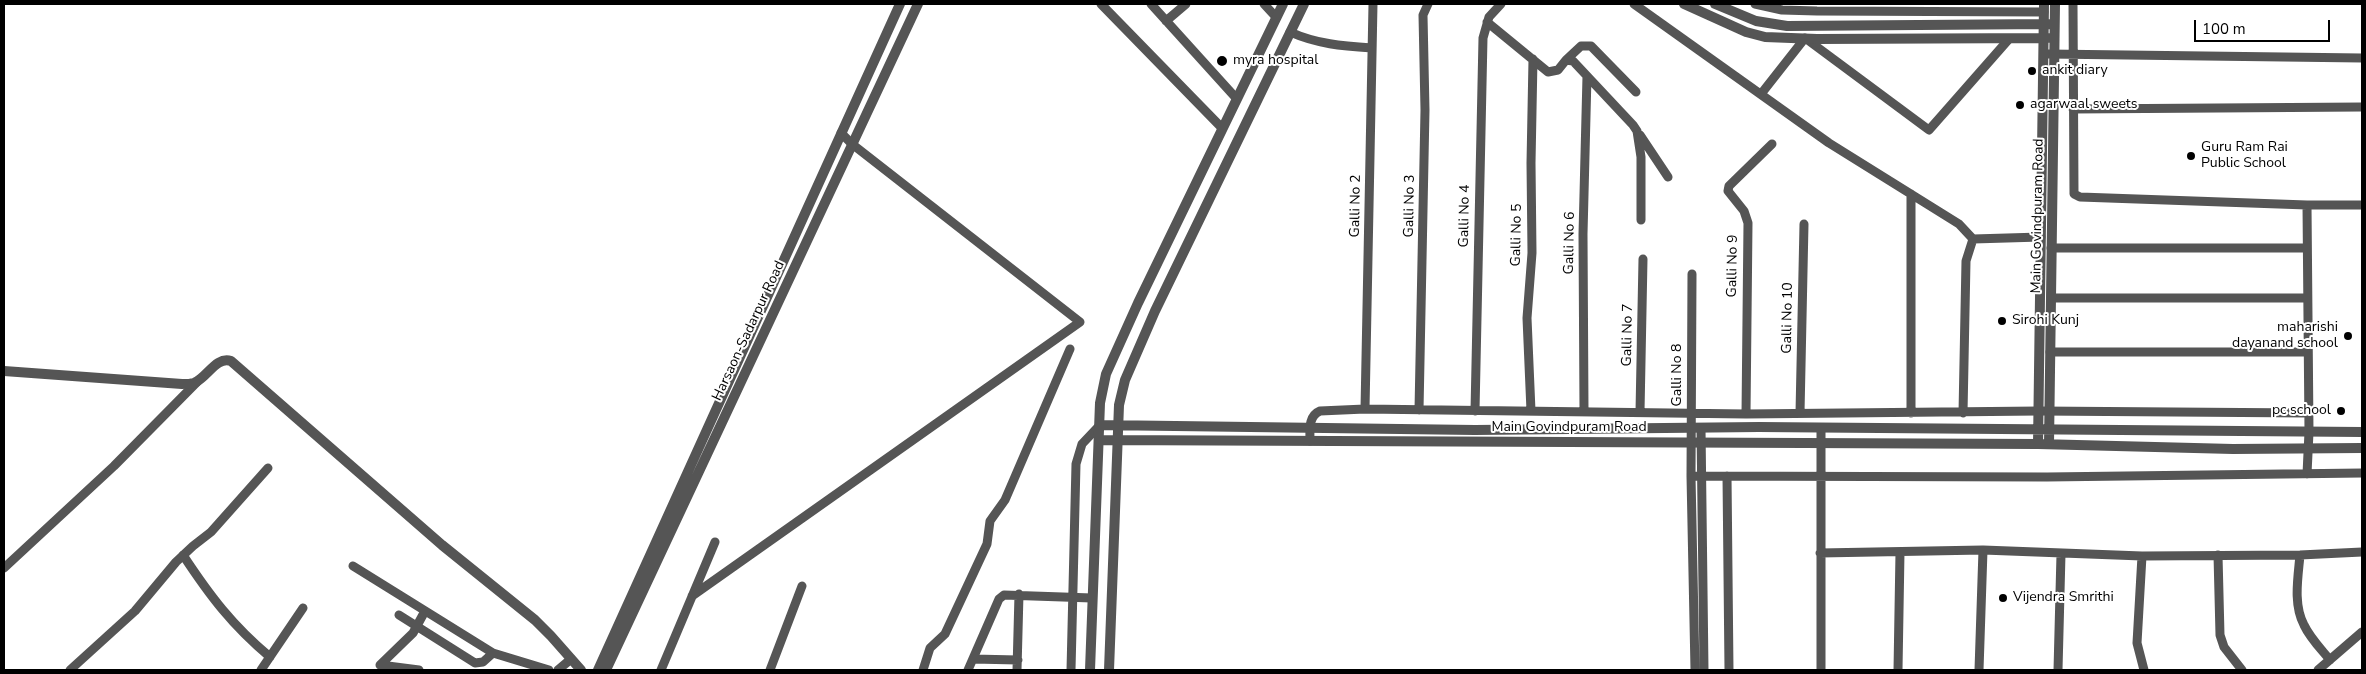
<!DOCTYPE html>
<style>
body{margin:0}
#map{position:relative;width:2366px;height:674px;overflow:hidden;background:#fff;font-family:"Nunito Sans",sans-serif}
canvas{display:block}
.frame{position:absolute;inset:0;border:5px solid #000;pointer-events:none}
.scale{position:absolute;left:2194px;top:20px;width:136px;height:22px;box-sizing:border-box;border:2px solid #000;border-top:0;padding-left:6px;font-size:15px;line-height:18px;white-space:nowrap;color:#000;-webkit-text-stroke:4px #fff;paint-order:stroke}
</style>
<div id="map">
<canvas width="2366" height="674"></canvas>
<div class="frame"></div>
<div class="scale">100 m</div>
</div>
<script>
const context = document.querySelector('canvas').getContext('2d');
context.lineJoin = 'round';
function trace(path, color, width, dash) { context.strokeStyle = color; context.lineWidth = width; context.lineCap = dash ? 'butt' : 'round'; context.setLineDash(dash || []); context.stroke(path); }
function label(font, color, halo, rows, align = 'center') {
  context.font = font + ' "Nunito Sans",sans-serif'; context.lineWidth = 4; context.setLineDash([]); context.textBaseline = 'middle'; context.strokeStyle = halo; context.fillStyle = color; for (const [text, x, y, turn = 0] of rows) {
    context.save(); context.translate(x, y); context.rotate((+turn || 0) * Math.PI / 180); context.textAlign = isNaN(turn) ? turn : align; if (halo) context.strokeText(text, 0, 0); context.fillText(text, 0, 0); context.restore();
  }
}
trace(new Path2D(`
 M1101 4 1222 128
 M1151 4 1236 98
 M1264 4 1276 17
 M1634 4 1829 143 1959 224 1973 239 2041 237
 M1755 4 1782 10 1817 11 2044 12
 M2073 4 2074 194 2080 197 2307 205 2309 432 2307 474
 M1166 21 1186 4
 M1487 22 1548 72 1558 70 1566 60 1573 61 1633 125 1637 131 1641 157V220
 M1290 32C1317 44 1342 46 1372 48
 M2048 54 2362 58
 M1566 60 1581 46H1591L1636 92
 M1761 94 1805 38 1929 130 2009 39
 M2073 109 2362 107
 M1640 135 1668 177
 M2307 205H2362
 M2051 248H2307
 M1692 274 1691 476 1695 670
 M2051 298H2307
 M2050 352H2307
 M1365 409 1373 4
 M1419 410 1425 110 1423 15 1428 4
 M1475 411 1483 38 1489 17 1501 4
 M1531 411 1527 318 1532 253 1531 163 1533 59
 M1584 411 1583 234 1587 76
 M1640 412 1643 259
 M1800 413 1804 224
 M1911 413V194
 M1963 413 1966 261 1973 239
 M1746 414 1748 223 1744 211 1728 191 1729 186 1772 144
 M1701 428 1704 670
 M1310 441C1310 430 1308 416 1320 411L1365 409 1746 414 2039 411 2309 413
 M1691 476 2047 477 2362 473
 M1727 476 1729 670
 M1820 553 1983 550 2142 556 2300 555 2362 552
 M183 555C210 596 232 625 270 657
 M2218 555 2220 635 2224 647 2242 670
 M2300 555C2298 578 2293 604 2304 625 2310 638 2321 649 2330 660
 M2142 556 2137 643 2144 670
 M353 566 493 653
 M4 568 114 466 198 381
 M692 596 1080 322 852 144 841 133
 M399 615 475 663 483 662 493 653 549 670
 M973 659 1018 660
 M380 665 413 633 425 611
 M380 665 419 670
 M70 670 135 611 176 562 193 546 211 532 268 468
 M261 670 303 608
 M558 670 571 659
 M661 670 715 542
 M770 670 802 586
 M923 670 930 648 945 634 987 544 990 521 1005 500 1070 349
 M968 670 999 599 1004 595 1092 598
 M1017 670 1019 594
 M1071 670 1076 464 1082 444 1100 425
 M1821 670V428
 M1898 670 1900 552
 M1979 670 1983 550
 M2058 670 2061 554
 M2318 670 2362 632`), '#555', 9);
trace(new Path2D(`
 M1684 4 1746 32 1765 37 1817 39 2048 38
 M1715 4 1756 21 1787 26 2050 24
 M4 371 182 384C186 384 190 384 194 383 207 378 216 356 231 361L442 545 535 620 551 636 581 670
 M1100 425 1475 430 1759 427 2362 432
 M1099 440 2038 444 2233 449 2362 448
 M2038 444 2044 4
 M2049 444 2055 4
 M598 670 900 4
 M606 670 918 4
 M1090 670 1100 403 1106 374 1138 303 1283 4
 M1109 670 1119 405 1125 380 1155 311 1304 4`), '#555', 10);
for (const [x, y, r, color] of [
 [1222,61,6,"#000"],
 [2032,71,5,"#000"],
 [2020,105,5,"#000"],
 [2191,156,5,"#000"],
 [2002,321,5,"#000"],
 [2348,336,5,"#000"],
 [2341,411,5,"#000"],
 [2003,598,5,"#000"]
]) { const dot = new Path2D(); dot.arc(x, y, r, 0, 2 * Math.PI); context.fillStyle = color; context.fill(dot); trace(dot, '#fff', 2); }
label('14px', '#000', '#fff', [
 ["myra hospital",1233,61],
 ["ankit diary",2042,71],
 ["agarwaal sweets",2030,105],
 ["Guru Ram Rai",2201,148],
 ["Public School",2201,164],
 ["Sirohi Kunj",2012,321],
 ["maharishi",2338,328,"right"],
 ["dayanand school",2338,344,"right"],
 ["pc school",2331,411,"right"],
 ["Vijendra Smrithi",2013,598]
], 'left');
label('14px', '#000', '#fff', [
 ["Galli No 2",1356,206,-89],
 ["Galli No 3",1410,206,-89],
 ["Galli No 4",1465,216,-89],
 ["Main Govindpuram Road",2038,216,-89],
 ["Galli No 5",1517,235,-89],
 ["Galli No 6",1570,243,-89],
 ["Galli No 9",1733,266,-89],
 ["Galli No 10",1788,318,-89],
 ["Harsaon-Sadarpur Road",749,331,-65],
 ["Galli No 7",1628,335,-89],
 ["Galli No 8",1678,375,-90],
 ["Main Govindpuram Road",1569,428]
]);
</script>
